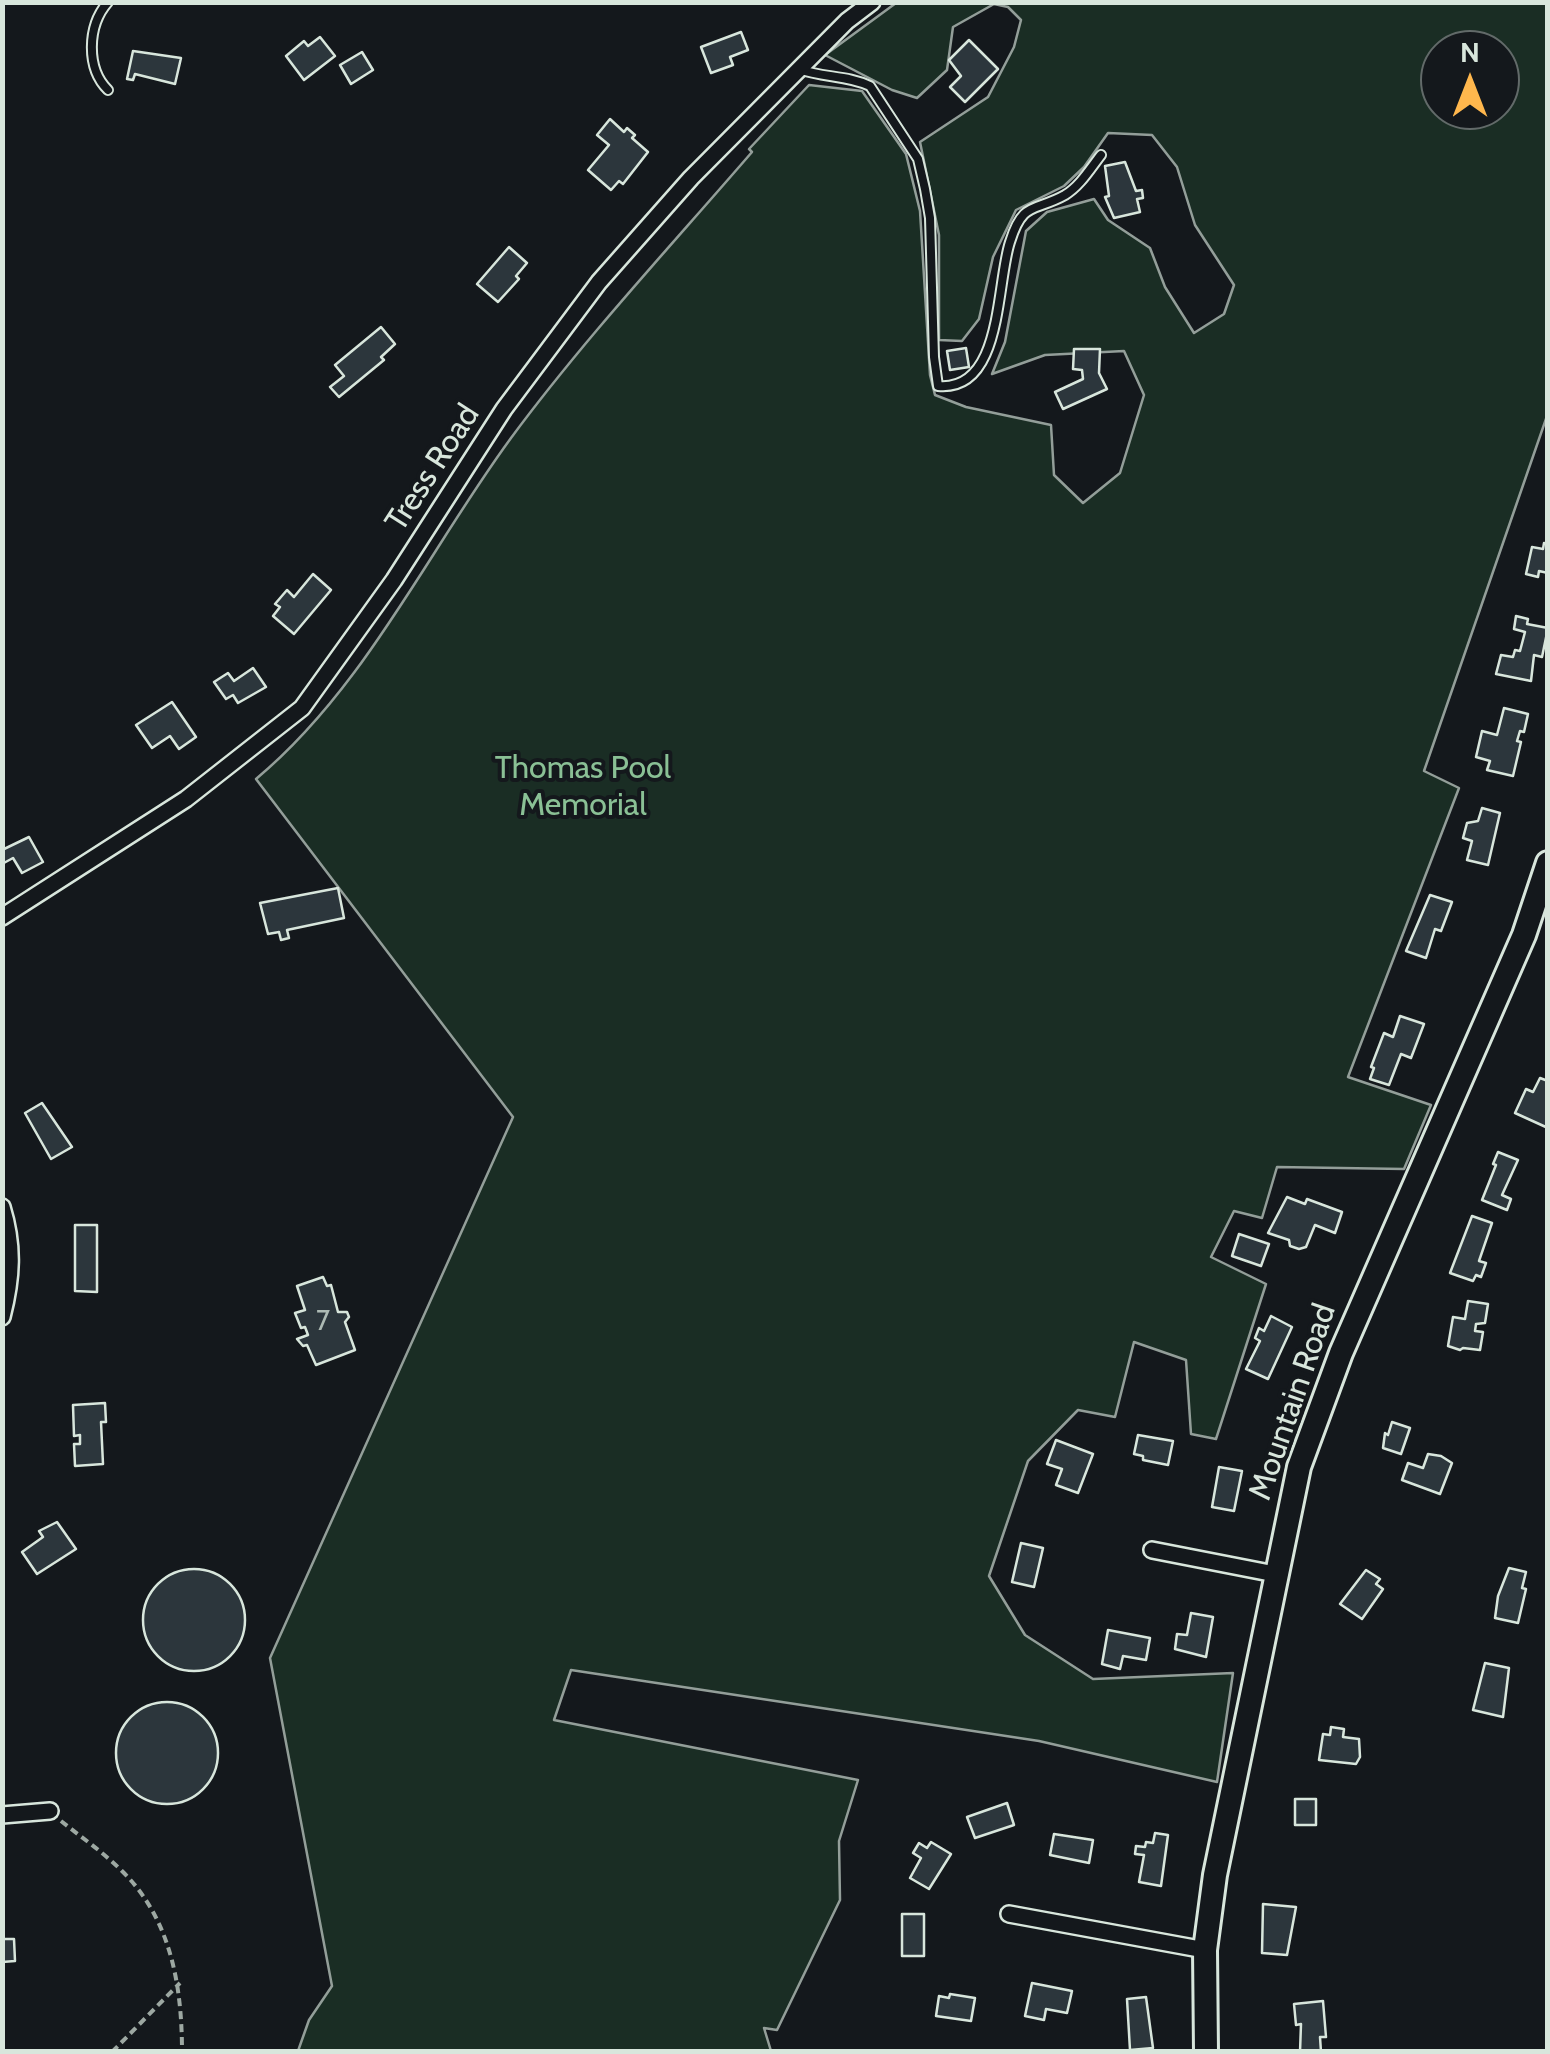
<!DOCTYPE html>
<style>
body{margin:0}
#map{position:relative;width:1550px;height:2054px;overflow:hidden;background:#14181c;font-family:Cabin,sans-serif}
canvas{display:block}
.frame{position:absolute;inset:0;border:5px solid #d8e6dc;pointer-events:none}
.north{position:absolute;left:1420px;top:30px;width:100px;height:100px;box-sizing:border-box;background:#14181c;border:2px solid #626a69;border-radius:50%;rotate:0deg;font-size:28px;font-weight:700;line-height:40px;text-align:center;color:#d8e6dc}
.north::after{content:'';display:block;margin:auto;width:35px;height:45px;background:#ffb74d;clip-path:polygon(50% 0,100% 100%,50% 72%,0 100%)}
</style>
<div id="map">
<canvas width="1550" height="2054"></canvas>
<div class="frame"></div>
<div class="north">N</div>
</div>
<script>
const context = document.querySelector('canvas').getContext('2d');
context.lineJoin = 'round';
function fill(path, color) { context.fillStyle = color; context.fill(path, 'evenodd'); }
function trace(path, color, width, dash) { context.strokeStyle = color; context.lineWidth = width; context.lineCap = dash ? 'butt' : 'round'; context.setLineDash(dash || []); context.stroke(path); }
function label(font, color, halo, rows, align = 'center') {
  context.font = font + ' Cabin,sans-serif'; context.lineWidth = 8; context.setLineDash([]); context.textBaseline = 'middle'; context.strokeStyle = halo; context.fillStyle = color; for (const [text, x, y, turn = 0] of rows) {
    context.save(); context.translate(x, y); context.rotate((+turn || 0) * Math.PI / 180); context.textAlign = isNaN(turn) ? turn : align; if (halo) context.strokeText(text, 0, 0); context.fillText(text, 0, 0); context.restore();
  }
}
const green = new Path2D(`
 M896 3H1547V416L1424 771 1459 788 1348 1077 1431 1105 1404 1169 1277 1167 1262 1218 1234 1211 1211 1257 1266 1284 1216 1439 1191 1434 1186 1360 1134 1342 1115 1417 1078 1410 1028 1461 989 1576 1025 1635 1093 1679 1233 1673 1217 1782 1039 1741 571 1670 554 1720 858 1780 839 1841 840 1900 777 2030 764 2028 771 2051H298L309 2020 332 1986 270 1658 513 1117 256 779C365 688 428 551 511 438 585 338 671 246 752 152L749 149 809 85 862 91 906 154 920 211 930 375 935 395 966 407 1051 425 1054 475 1083 503 1120 473 1144 395 1124 351 1045 355 992 374 1005 342 1026 231 1047 212 1094 199 1108 220 1150 248 1165 287 1194 333 1224 314 1234 285 1195 225 1177 167 1152 135 1108 133 1084 167 1064 186 1016 210 993 257 979 319 962 341 939 340V235L920 142 988 97 1014 47 1021 20 1008 7 994 4 953 27 947 70 917 98 892 90 825 55ZM1440 50H1500V110H1440Z`);
fill(green, '#1a2d24');
trace(green, '#939e99', 2.5);
const building = new Path2D(`
 M741 32 748 50 730 57 733 65 711 73 701 47Z
 M320 37 335 56 304 80 286 56 304 41 308 46Z
 M969 40 998 69 965 102 950 87 961 76 949 60Z
 M133 51 181 58 175 84 135 74 133 80 127 79Z
 M362 52 373 70 351 84 340 65Z
 M610 119 624 132 627 128 635 135 632 138 648 152 623 184 619 181 611 190 588 170 609 145 597 135Z
 M1125 162 1136 191 1142 190 1143 198 1137 199 1140 212 1114 218 1105 197 1109 196 1105 166Z
 M509 247 527 263 516 276 519 279 498 302 477 284Z
 M381 327 395 344 381 357 384 360 339 397 330 387 344 376 335 365Z
 M966 348 969 367 950 370 947 351Z
 M1074 349H1100L1099 373 1107 389 1063 409 1055 392 1083 379 1082 370 1073 369Z
 M1544 543 1548 544V573L1539 571 1538 577 1526 574 1532 547 1543 549Z
 M313 574 331 590 294 634 273 616 280 607 275 604 287 590 294 597Z
 M1516 616 1528 619 1527 624 1548 628 1542 657 1534 655 1531 681 1496 674 1501 655 1513 657 1515 650 1520 651 1525 632 1514 629Z
 M253 668 266 687 238 703 233 695 226 699 214 682 228 673 234 681Z
 M172 702 196 737 179 749 170 736 152 748 136 725Z
 M1504 708 1528 714 1524 732 1520 731 1517 741 1521 742 1513 776 1487 770 1490 761 1476 757 1482 731 1497 735Z
 M1482 808 1500 813 1488 865 1467 860 1472 841 1463 838 1467 823 1478 821Z
 M29 837 43 862 22 873 13 858 2 864V850Z
 M338 888 344 918 287 930 289 938 281 940 279 932 268 934 260 903Z
 M1430 895 1452 902 1441 931 1435 929 1426 958 1406 951Z
 M1400 1016 1424 1024 1411 1058 1401 1054 1389 1085 1370 1079 1374 1068 1371 1067 1384 1033 1393 1037Z
 M1540 1078 1548 1081V1128L1515 1113 1526 1089 1533 1092Z
 M42 1103 72 1147 51 1159 25 1113Z
 M1498 1152 1518 1160 1502 1195 1511 1199 1507 1210 1482 1200 1496 1165 1493 1164Z
 M1287 1197 1305 1204 1307 1199 1342 1212 1335 1233 1315 1225 1306 1247 1299 1249 1290 1246 1289 1240 1268 1233Z
 M1472 1216 1492 1223 1479 1261 1486 1263 1481 1277 1476 1275 1473 1281 1450 1273Z
 M75 1225H97V1292L75 1291Z
 M1239 1234 1269 1244 1261 1266 1232 1256Z
 M323 1277 327 1286 331 1285 338 1312H347L349 1317 345 1322 355 1350 316 1365 307 1345 303 1346 297 1339 308 1335 305 1327 301 1328 295 1313 305 1310 297 1286Z
 M1468 1301 1488 1304 1485 1323 1476 1324 1475 1331 1483 1332 1480 1350 1463 1348 1460 1350 1448 1346 1453 1317 1465 1319Z
 M1271 1316 1292 1327 1268 1379 1246 1369 1260 1341 1255 1338 1259 1328 1264 1331Z
 M105 1403 106 1422H101L103 1464 75 1466 74 1444H80V1435L74 1436 73 1405Z
 M1392 1422 1410 1428 1401 1454 1383 1448 1385 1433 1388 1435Z
 M1138 1435 1173 1441 1168 1465 1143 1460V1456L1134 1454Z
 M1056 1440 1093 1454 1078 1493 1056 1485 1062 1469 1047 1464Z
 M1428 1454 1441 1456 1452 1463 1440 1494 1402 1480 1408 1463 1423 1468Z
 M1219 1467 1242 1471 1234 1511 1212 1507Z
 M57 1522 76 1549 37 1574 22 1552 43 1537 39 1531Z
 M1021 1543 1043 1548 1034 1587 1012 1582Z
 M1509 1568 1526 1572 1522 1588 1526 1589 1518 1623 1495 1618 1498 1596Z
 M143 1620a51 51 0 1 1 102 0a51 51 0 1 1-102 0Z
 M1366 1570 1380 1579 1376 1584 1383 1589 1362 1619 1340 1604Z
 M1191 1613 1213 1617 1206 1657 1175 1649 1177 1634 1187 1635Z
 M1108 1630 1150 1638 1146 1660 1123 1656 1120 1669 1102 1664Z
 M1485 1663 1509 1668 1503 1717 1473 1710Z
 M116 1753a51 51 0 1 1 102 0a51 51 0 1 1-102 0Z
 M1331 1727 1344 1729 1343 1737 1359 1739 1360 1757 1356 1764 1319 1760 1323 1734 1330 1735Z
 M1295 1799H1316V1825H1295Z
 M1007 1803 1014 1825 975 1838 967 1817Z
 M1155 1833 1168 1835 1161 1886 1139 1882 1144 1855 1135 1854 1136 1846 1145 1847 1146 1842 1153 1843Z
 M1054 1834 1093 1840 1089 1863 1050 1855Z
 M931 1842 951 1854 929 1889 910 1878 921 1858 913 1853 919 1843 927 1848Z
 M1263 1904 1296 1907 1287 1955 1262 1953Z
 M902 1914H924V1956H902Z
 M2 1939H14L15 1961 2 1962Z
 M1032 1983 1072 1991 1067 2013 1046 2009 1044 2020 1025 2016Z
 M950 1994 975 1998 971 2021 936 2016 939 1996 949 1998Z
 M1146 1997 1153 2048 1130 2050 1127 1999Z
 M1323 2001 1326 2037H1320L1321 2052H1300L1301 2024 1296 2025 1294 2004Z`);
fill(building, '#2c363c');
trace(building, '#d8e6dc', 2.5);
const lane = new Path2D(`
 M108 2C87 26 86 68 108 90
 M799 69C823 78 847 75 870 86L918 159 925 189 930 218 934 357 938 386C1003 392 996 284 1010 242 1023 200 1035 212 1065 195 1080 186 1090 169 1101 155`);
const street = new Path2D(`
 M2 917 186 799 302 708 394 580 504 409 599 282 691 178 847 21 872 2
 M2 1207C14 1246 12 1278 2 1317
 M1152 1550 1275 1574
 M2 1815 50 1811
 M1009 1914 1205 1950`);
const secondary = new Path2D(`
 M1206 2052 1205 1950 1215 1875 1299 1467 1341 1353 1524 935 1548 863`);
trace(lane, '#d8e6dc', 12);
trace(street, '#d8e6dc', 20);
trace(secondary, '#d8e6dc', 28);
trace(new Path2D(`
 M61 1821C81 1837 103 1852 122 1871 171 1919 182 1986 182 2052
 M112 2052 180 1983`), '#9da8a2', 4, [8, 5]);
trace(lane, '#14181c', 8);
trace(street, '#14181c', 15);
trace(secondary, '#14181c', 22);
label('28px', '#adbab4', null, [
 ["7",323,1322]
]);
label('32px', '#d8e6dc', '#14181c', [
 ["Tress Road",433,468,-57],
 ["Mountain Road",1293,1402,-71]
]);
label('32px', '#8ac095', '#14181c', [
 ["Thomas Pool",583,769],
 ["Memorial",583,806]
]);
</script>
